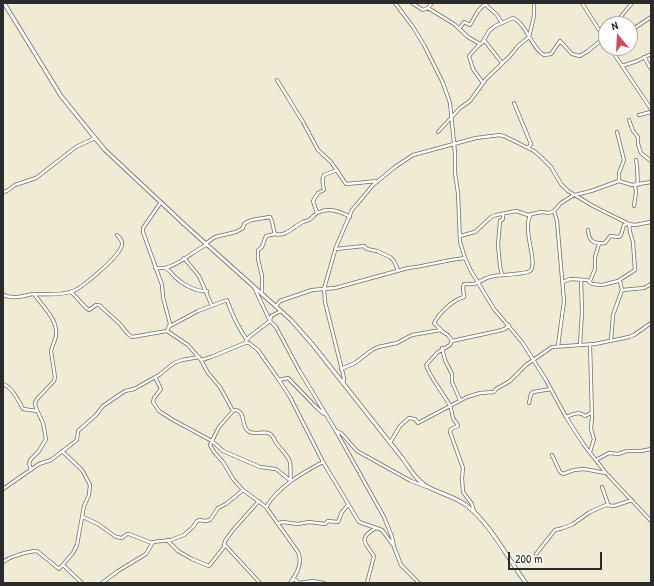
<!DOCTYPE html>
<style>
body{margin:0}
#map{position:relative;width:654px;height:586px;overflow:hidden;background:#f0ebd4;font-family:"Patrick Hand",sans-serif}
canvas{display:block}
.frame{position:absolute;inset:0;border:4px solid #2b2b2b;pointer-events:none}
.north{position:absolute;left:598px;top:16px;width:40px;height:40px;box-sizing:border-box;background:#fff;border:1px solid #aaa;border-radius:50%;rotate:342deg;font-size:11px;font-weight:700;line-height:16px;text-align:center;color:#2b2b2b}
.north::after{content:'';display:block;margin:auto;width:14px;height:18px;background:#d1495b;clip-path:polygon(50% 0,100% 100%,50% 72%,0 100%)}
.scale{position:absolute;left:508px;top:552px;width:94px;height:18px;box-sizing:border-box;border:2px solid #2b2b2b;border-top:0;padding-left:5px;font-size:12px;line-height:14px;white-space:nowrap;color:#2b2b2b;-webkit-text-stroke:3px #fff;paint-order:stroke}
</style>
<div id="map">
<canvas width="654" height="586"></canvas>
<div class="frame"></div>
<div class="north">N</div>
<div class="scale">200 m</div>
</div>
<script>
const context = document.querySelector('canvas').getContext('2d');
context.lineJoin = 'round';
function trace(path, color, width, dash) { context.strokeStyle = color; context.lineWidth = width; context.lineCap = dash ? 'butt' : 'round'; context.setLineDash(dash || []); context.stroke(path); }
const minor = new Path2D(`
 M395 3 413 27 424 45 443 83 450 103 455 153V173L458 193 460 242 465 258 471 271 494 309 522 342 546 380 566 417 584 445 606 473 651 521
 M412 3 423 10 428 8 454 24 468 37 480 44
 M582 3 606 41
 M428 8 432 3
 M617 24 618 20 632 3
 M459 29 464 22 470 25 478 11 485 4 497 15 502 23
 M630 31 651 17
 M484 40 502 63
 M610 48 651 109
 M644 57 651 69
 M622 66 637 61 651 54
 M277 80 303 122 318 150 331 162 346 184 378 181
 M483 83 473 69 469 56 479 45 482 43 489 31 495 26 513 18C526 23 532 49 544 55L551 54 560 41 572 54 580 56 588 51 604 38
 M514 103 531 144 528 148
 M639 115 651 112
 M629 120 633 131 638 137V144L641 153 651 161
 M438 132 460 108 470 101 486 79 510 56 518 46 529 37 534 16V3
 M617 132 624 160 619 173V181
 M636 160C638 168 637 176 638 185
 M3 192 7 191 15 185 36 178 76 147 95 138
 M575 195 591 191 619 181 632 185 651 182
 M161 202 143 228V232L162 285 163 297 170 324 167 331 188 345 201 360 208 373 220 387 233 411 219 427 210 445 214 452 223 462 233 479 243 490 266 507 298 552C303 563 297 574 290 583
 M634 206 636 192 635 185
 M554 211 557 221 564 301 558 346
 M317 213 313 201 318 193 324 190C323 184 321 180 324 175L337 170
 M588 230C589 242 594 244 605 243L610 236 619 237 621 235 624 225 627 224
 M460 236 475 232 491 217 496 215 516 211 528 215 541 212 549 213 554 211 561 203 574 195
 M205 244 215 237 236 232 243 228 244 224C251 218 261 219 270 217 273 221 273 229 275 234 286 237 294 226 303 222 305 221 307 221 309 220 312 218 314 215 317 213 328 207 340 211 350 217
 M336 249 364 246 367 249 377 251 390 257 394 261 398 270
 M184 258 199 276 212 306
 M155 268C158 268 162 268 165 268 180 265 193 251 206 245
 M165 268C170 270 171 273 175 277 182 284 196 292 207 291
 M502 275 500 266 498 245 500 221 503 219V214
 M590 281 595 269V257L599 244
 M618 281 635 270 633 242 630 232 629 224
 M563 282 570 279 587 280 592 284 602 285 618 281H620L622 290 644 288 651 284
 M254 287 270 321 276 327 299 370 336 431 384 517 392 537 394 547 401 565 419 583
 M71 292C78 298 83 306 89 310L96 305H99L119 323 128 334 132 337 167 331
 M262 294V276L258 259V250L262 247 266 236 275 234
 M3 295C6 296 9 297 12 297 19 298 26 295 33 294 44 294 62 296 73 291 83 287 120 256 122 245 123 241 120 238 117 235
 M276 306 280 301 312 290 335 288 408 268C427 266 445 260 465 258
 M170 326 198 311 227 300C232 315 238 327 247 340
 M452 341 448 335 443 332 434 323C440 312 453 300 464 297L463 287 464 284C468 284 473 285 477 283 483 280 486 277 494 276 500 275 527 274 530 271 539 264 521 228 531 214
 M611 341 613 315 622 290
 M245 343H249L258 350 279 380 288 378 317 408 324 414
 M580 345 582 312 581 280
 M590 345 592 416 591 429 594 439 590 452
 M442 348 445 360 452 374V382L460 400
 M201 360 211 357 245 343 249 337 270 321 271 316 281 311
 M341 369 355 363 372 350 378 347 397 343 412 335 441 330
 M155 377 161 389 154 398 153 402 159 411 173 420 212 441 223 451 260 467 276 469 291 481C290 475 291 468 290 462 287 453 278 448 274 439 272 436 272 434 268 433 262 431 252 436 247 430 241 424 246 409 233 410
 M279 380 290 397 323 462 359 522 382 530 393 545
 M343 383 344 378 325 302 324 289 336 247 352 210 363 197 373 185 395 167 413 155 476 138 500 135 506 137 534 151 540 156 551 167 561 184 568 191 593 206 629 224 635 225 651 222
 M3 384C13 388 18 400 23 409L37 411
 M529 403 531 394 533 392 551 389
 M566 417C573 414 579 411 585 416L591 413
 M336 431 341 433 357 451 411 481 427 487
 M390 443 400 426 409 418 415 419 418 423 467 397 480 393 494 392 496 389 510 381 526 365 552 347 595 344 629 337 634 335 651 323
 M552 455 560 472 563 474 574 470 584 469 606 473
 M596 460 609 453 618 454 627 451H641L651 449
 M31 470 29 463 31 459 39 451 46 439 43 423 36 408 35 403 37 399 54 381 55 377 51 351C52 346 55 341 56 336 58 319 43 307 34 294
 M602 487 608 504
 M3 489 39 464 51 460 77 440 78 431 96 415 103 406 125 391 134 389 159 375 174 363 182 360 199 357
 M266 507C279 486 302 473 323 462
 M474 512 472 504 463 492 462 478 463 468 450 432 451 429 458 426C457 422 455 422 453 418 452 415 452 410 450 406 443 392 430 378 426 365L438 352 450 345 452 341 498 331 505 329 509 325
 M83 517 98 524 116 537 122 538 127 534H129L152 543
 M279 523 283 522 298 524 309 522 325 524 328 521 338 522 342 512 348 505
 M167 540 178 551 192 559 209 566 224 547 225 541 233 530 259 501
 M224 544 260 583
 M536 554 555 530 563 528 573 524 590 512 606 505 614 506 632 500
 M3 562C9 557 29 551 37 551L59 569 73 553 77 545 84 506 89 495 90 485 82 470 62 451
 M63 565 82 583
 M293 578 299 583 313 581 324 583
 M102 583 118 571 146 554 153 542 171 540 184 535 193 527 197 521 200 520 205 521 210 520 218 508 226 504 243 490
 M367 583 374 556C364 542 358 538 376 528`);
const tertiary = new Path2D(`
 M4 3 61 96 95 138 105 150 185 225 291 320 313 345 403 459C411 470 417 482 430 488 442 494 455 497 466 505 490 523 508 559 526 583`);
trace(minor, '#706e66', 4);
trace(tertiary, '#706e66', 4.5);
trace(minor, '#fff', 2.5);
trace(tertiary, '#fff', 3);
</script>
